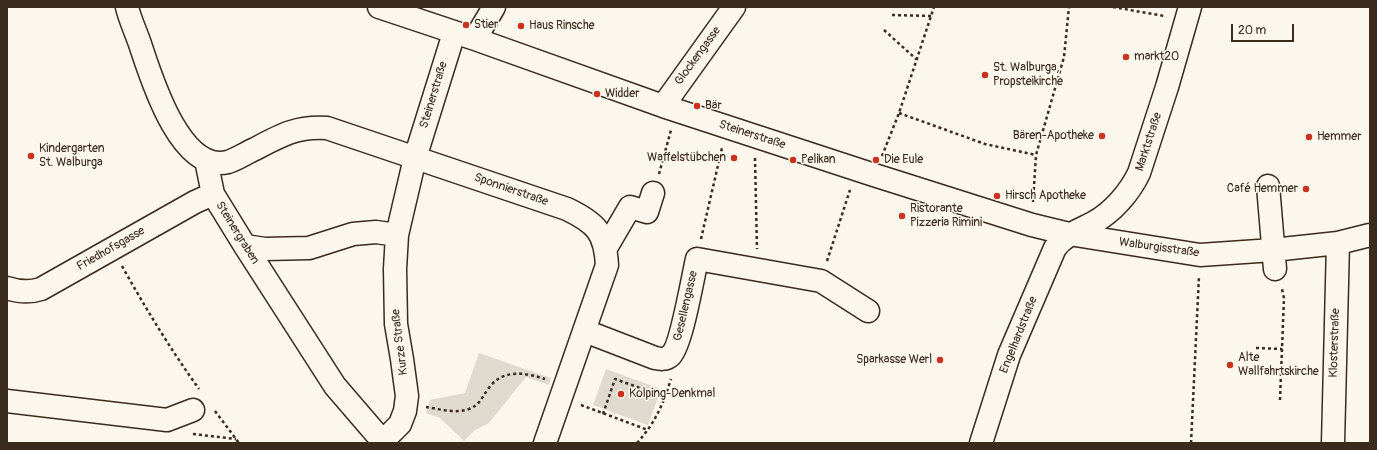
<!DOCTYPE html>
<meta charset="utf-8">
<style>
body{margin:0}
#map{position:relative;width:1377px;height:450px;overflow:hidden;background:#fbf7ec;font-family:Pangolin,sans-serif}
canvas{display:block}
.frame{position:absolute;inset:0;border:8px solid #3b2a1e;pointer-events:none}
.scale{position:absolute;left:1231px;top:24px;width:63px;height:18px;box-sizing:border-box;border:2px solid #3b2a1e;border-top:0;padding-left:5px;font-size:12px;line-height:14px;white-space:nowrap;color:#3b2a1e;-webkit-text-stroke:3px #fbf7ec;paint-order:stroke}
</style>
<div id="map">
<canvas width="1377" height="450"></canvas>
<div class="frame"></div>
<div class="scale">20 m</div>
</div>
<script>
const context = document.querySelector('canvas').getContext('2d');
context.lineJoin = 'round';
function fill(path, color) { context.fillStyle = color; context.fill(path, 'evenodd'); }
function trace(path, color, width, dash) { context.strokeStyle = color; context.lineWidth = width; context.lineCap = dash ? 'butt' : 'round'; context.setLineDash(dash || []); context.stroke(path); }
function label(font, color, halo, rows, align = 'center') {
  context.font = font + ' Pangolin,sans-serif'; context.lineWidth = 3; context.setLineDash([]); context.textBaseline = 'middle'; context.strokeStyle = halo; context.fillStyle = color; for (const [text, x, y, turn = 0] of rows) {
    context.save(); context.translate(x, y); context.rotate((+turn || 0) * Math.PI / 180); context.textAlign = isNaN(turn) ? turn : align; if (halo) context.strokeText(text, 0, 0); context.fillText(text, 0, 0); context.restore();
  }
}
fill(new Path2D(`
 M479 353 551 378 549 385 526 377 489 423 475 430 464 441 440 418 426 413 430 400 465 393Z
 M606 369 661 389 648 425 593 405Z`), '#dfd9ce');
const minor = new Path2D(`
 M127 7C130 20 136 32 140 44 151 77 180 174 228 162 237 159 246 153 255 149 281 135 297 126 327 128L567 209C596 223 605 232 607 265L545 443
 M379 7 475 39 663 106 874 175 1032 225 1069 234 1200 255 1273 250 1338 243 1370 235
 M475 39 494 7
 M663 106 734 7
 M206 160 213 194 245 246 335 386 384 443
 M1268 186 1275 269
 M245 246 265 249 309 248 353 234 376 232 397 235
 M606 248 630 207 647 212 653 193
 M7 288C19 292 29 293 41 289L195 202 213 194
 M585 331 655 358C660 359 666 360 670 356 681 348 693 276 697 259L821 281 868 311
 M7 401 167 420 193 410
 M383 441 400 424 405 411 407 396 402 359 396 324 395 269 397 235 415 158 454 33
 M981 443 1009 355 1055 248C1066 234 1078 231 1093 223 1113 212 1130 192 1139 173L1167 87 1190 7
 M1333 443 1338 243`);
trace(minor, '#3b2a1e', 25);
trace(new Path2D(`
 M1113 7 1164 16
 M892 15 931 16
 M884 30 916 59
 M899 113 985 144 1036 155
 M882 156 899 113 934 7
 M755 158 757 249
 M659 174 671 130
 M1033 202 1036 155 1064 57 1069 7
 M701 239 722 148
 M827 261 850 190
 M122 266C146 309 171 350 199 389
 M1256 348 1282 349
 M1280 400 1284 298 1282 289
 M581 405 648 430
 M426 407C439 409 456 414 469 409 480 405 482 397 488 389 502 369 524 372 545 379
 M215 411 239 443
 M603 414 615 379 665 397
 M193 434 236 439
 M637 443C655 423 663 405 671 379
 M1191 443 1199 276`), '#3b2a1e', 2.5, [3, 3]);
trace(minor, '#fbf7ec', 22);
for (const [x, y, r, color] of [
 [466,25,4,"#c8321e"],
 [521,26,4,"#c8321e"],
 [1126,57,4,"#c8321e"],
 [985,75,4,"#c8321e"],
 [597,94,4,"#c8321e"],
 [697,106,4,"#c8321e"],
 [1102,136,4,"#c8321e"],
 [1309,137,4,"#c8321e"],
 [31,156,4,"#c8321e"],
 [734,158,4,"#c8321e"],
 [793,160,4,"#c8321e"],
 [876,160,4,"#c8321e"],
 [1306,189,4,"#c8321e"],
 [997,196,4,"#c8321e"],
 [902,216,4,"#c8321e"],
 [940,360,4,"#c8321e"],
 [1230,365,4,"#c8321e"],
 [621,394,4,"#c8321e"]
]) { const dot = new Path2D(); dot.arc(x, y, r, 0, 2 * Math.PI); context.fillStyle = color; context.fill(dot); trace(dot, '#fbf7ec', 1.5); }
label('12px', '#3b2a1e', '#fbf7ec', [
 ["Stier",474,25],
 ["Haus Rinsche",529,26],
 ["markt20",1134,57],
 ["St. Walburga,",993,68],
 ["Propsteikirche",993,82],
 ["Widder",605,94],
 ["Bär",705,106],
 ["Bären-Apotheke",1094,136,"right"],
 ["Hemmer",1317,137],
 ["Kindergarten",39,149],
 ["St. Walburga",39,163],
 ["Waffelstübchen",726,158,"right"],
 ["Pelikan",801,160],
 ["Die Eule",884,160],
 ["Café Hemmer",1298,189,"right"],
 ["Hirsch Apotheke",1005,196],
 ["Ristorante",910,209],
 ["Pizzeria Rimini",910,223],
 ["Alte",1238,358],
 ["Wallfahrtskirche",1238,372],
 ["Sparkasse Werl",932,360,"right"],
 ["Kolping-Denkmal",629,394]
], 'left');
label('12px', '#3b2a1e', '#fbf7ec', [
 ["Glockengasse",698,56,-54],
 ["Steinerstraße",434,95,-73],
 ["Steinerstraße",752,135,18],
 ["Marktstraße",1149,142,-72],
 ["Sponnierstraße",511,190,19],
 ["Steinergraben",237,233,58],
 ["Walburgisstraße",1159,248,8],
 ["Friedhofsgasse",111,249,-30],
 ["Gesellengasse",686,306,-77],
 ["Engelhardstraße",1019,335,-68],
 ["Kurze Straße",400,342,-97],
 ["Klosterstraße",1335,343,-88]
]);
</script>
